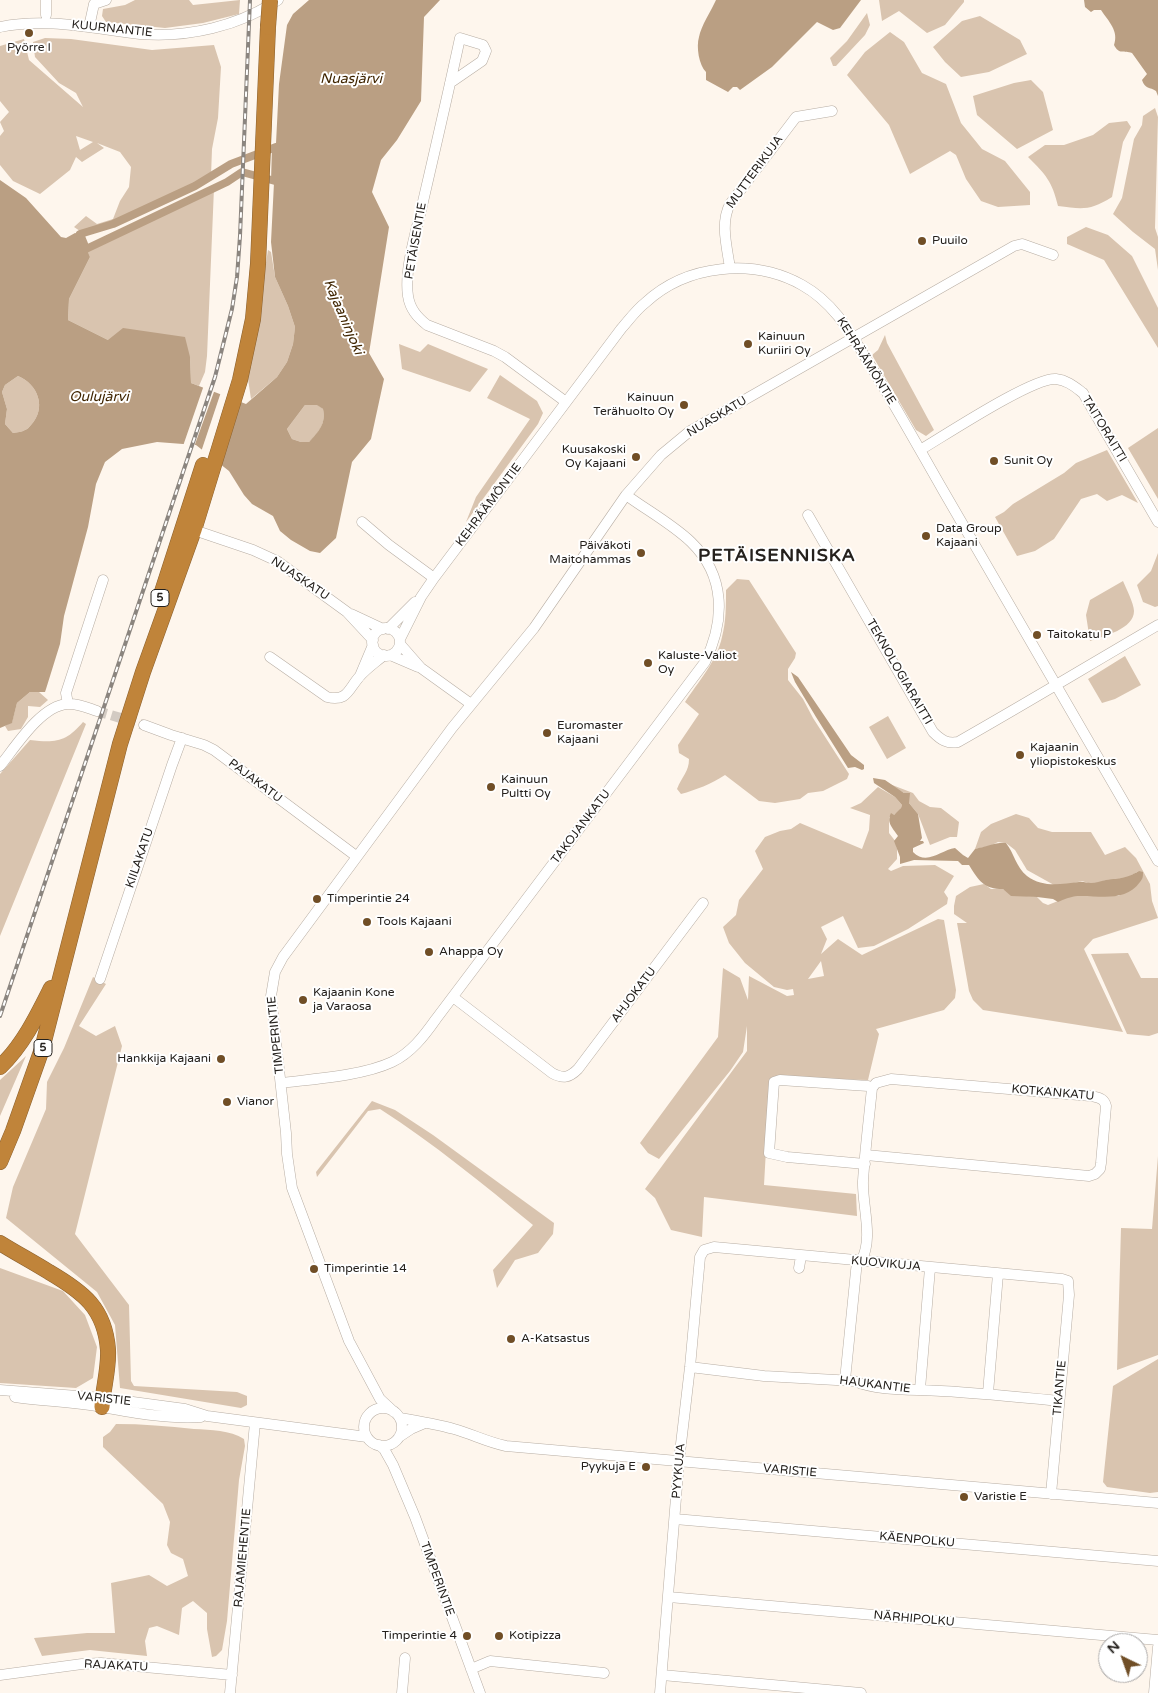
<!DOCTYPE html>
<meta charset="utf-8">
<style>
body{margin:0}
#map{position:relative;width:1158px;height:1693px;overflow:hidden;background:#fef6ed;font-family:"Varela Round",sans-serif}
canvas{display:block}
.north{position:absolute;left:1098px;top:1633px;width:50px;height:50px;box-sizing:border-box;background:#fff;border:1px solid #a8a6a5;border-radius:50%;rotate:318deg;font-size:14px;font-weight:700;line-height:20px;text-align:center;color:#25211d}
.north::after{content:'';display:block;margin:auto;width:18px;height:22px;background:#704e26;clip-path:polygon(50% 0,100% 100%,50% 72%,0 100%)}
</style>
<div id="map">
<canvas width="1158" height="1693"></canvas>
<div class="north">N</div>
</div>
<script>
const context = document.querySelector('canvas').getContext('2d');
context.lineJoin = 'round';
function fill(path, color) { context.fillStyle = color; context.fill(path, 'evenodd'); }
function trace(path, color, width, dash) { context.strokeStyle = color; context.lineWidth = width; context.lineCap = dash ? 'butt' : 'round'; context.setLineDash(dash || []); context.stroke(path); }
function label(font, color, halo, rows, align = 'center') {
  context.font = font + ' "Varela Round",sans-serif'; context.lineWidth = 4; context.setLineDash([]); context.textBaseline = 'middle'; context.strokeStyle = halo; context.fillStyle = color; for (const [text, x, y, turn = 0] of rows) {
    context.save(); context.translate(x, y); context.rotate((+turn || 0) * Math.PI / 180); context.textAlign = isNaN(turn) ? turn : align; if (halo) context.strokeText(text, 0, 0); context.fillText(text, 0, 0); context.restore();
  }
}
fill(new Path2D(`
 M135 0H189L193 5 240 0 239 14 203 23 165 28 106 22 102 16 103 9 125 5Z
 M879 0H964V2L945 25 927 33 899 11 882 21Z
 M867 13 870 25 865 35 836 66H833L830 58 847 41Z
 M980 16 1020 40 1027 54 989 72 961 77 945 62 933 47 962 21Z
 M890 32 904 42 922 73 946 84 961 123 982 149 1005 161 1030 192V205L998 207 981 201 966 179 956 155 950 151 910 174 889 125 847 75 865 52Z
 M45 38 71 39 152 50 214 45 221 67 218 118 212 149 211 176 195 186 113 224 83 233 74 227 86 216 97 224 113 219 120 201 129 187 131 167 120 152 97 143 104 148 82 162 76 157 70 170 40 194 13 181 0 165V136L4 131 0 122 9 112 0 101V46L24 39 29 60 83 107 76 93 59 83 35 57 33 42ZM76 136 93 142 80 150Z
 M1031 80 1043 92 1053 130 1017 149 977 115 973 96 1014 83Z
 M1155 108 1158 117 1155 228 1158 237V270L1155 249 1133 232 1113 214 1122 198 1134 139 1142 125 1143 116Z
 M1127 121 1131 127 1123 142 1112 197C1090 211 1082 209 1058 206 1052 181 1046 175 1028 157L1045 145H1064L1093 135 1109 123Z
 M214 188 207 356 205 372 199 386 191 383 190 357 108 340 68 320 69 299 90 257 86 249Z
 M1086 227 1108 235 1132 256 1158 308V348L1104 260 1067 244V237Z
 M268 250 271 252 275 277 288 306 295 327 293 344 287 362 277 377 251 399 248 379Z
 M885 335 887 343 934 430 926 436 916 430 872 355 878 350Z
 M399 344 420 352 428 344 488 369 470 392 402 369Z
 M500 375 537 401 543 413 538 424 466 522 476 497 530 419 487 398Z
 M18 376C38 384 47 408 31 425 30 426 27 430 25 430 22 432 17 432 13 433L5 424 7 409 2 392 5 385Z
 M305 405H318L323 409C326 424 319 432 309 442H301L292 439 287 429Z
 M1158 428V499L1128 448Z
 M1107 450 1138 503 1122 495 1107 501 1097 494 1081 499 1054 539 1035 551 1017 556 995 517 1004 512 1013 504 1064 473 1076 463Z
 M1158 553V606L1155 607 1143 602 1137 585 1151 571Z
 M737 579 749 580 796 653 795 658 788 669V680L803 699 813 718 849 774 847 779 823 791 808 793 800 799 775 803 759 801 725 775C711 784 696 790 681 794L677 789C682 776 689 772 689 759L679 753 678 745 699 714 685 702C698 682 717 661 722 637 726 622 726 606 726 590Z
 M1123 581C1126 588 1134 604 1134 611 1134 629 1104 636 1090 641L1086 615 1090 600Z
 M1125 656 1141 685 1115 699 1102 703 1088 679Z
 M30 692H39L48 700 40 707 28 706V717L21 729 8 731 5 726 12 722 17 703Z
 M888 716 906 748 887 759 869 727Z
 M83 722 86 724 0 936V774L30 740C56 743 66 742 83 722Z
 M887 783 913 793 919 801 930 807 941 808 959 822 957 837H950L930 845 918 814 909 803 904 793Z
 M878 787 895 797 902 805C901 811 895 815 889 817V833L896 842 897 849V859L888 869 891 871 903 866 935 865 954 876 944 892 948 898 947 904 908 929 874 946 858 948 843 916 821 927 827 939 821 954 838 939 862 955 938 919 944 920 956 990 955 998 944 1010 876 1029 879 1034 868 1080 770 1078 764 1185 856 1194 857 1216 704 1197 702 1237 671 1230 655 1198 645 1189 747 1051V1026L743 1052 730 1071 659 1159 648 1153 640 1143 718 1037 723 968 740 978 748 1000 749 976 787 996 794 995 793 989 787 990 774 987 745 963 729 943 723 927 736 915 739 900 763 869 755 851 765 837 780 831 791 829 800 823 862 849 869 830 870 815 850 808 861 803ZM821 961 824 976 808 979Z
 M1016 814 1029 818 1038 828 1052 832H1091L1105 855 1125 847 1136 858 1150 884 1152 901 1158 918 1093 939 1084 949 1123 1032 983 1010 973 1000 969 991 957 923H967L954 914V906L956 896 970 887 984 884 991 889H1003L1015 895 1037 897 1043 903 1048 905 1068 897 1076 896H1119L1139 871 1127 878 1103 881 1099 883H1088L1082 881 1070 884 1054 885 1027 870 1015 850 1006 843 998 842 990 846 975 849 981 832 991 824Z
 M1128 953 1141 978H1158V1033L1149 1036 1127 1034 1091 954Z
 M93 977 106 984 79 1026 96 1036 115 1026 122 1046 75 1234 129 1305 131 1381 134 1386 237 1392 247 1396V1405L241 1408 120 1388 115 1325 97 1292 6 1218 13 1187 46 1109 47 1082 64 1048Z
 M26 1056 0 1116V1080Z
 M372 1101 395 1110 433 1135 554 1223 553 1234 538 1253 515 1260 497 1288 493 1270 533 1225C483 1184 433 1143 380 1109L368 1111 317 1177 316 1172Z
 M1158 1156V1355L1117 1370 1121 1228 1152 1229Z
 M0 1268 63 1291 85 1315 97 1347 93 1378 76 1388 0 1383Z
 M1158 1359V1492L1150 1493 1107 1487 1103 1482 1113 1386Z
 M116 1424C142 1424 168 1426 194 1429 211 1430 230 1430 244 1439L245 1446 239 1480 227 1621 222 1650 216 1656 212 1657 207 1629V1613L193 1601 182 1608 179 1635 157 1626 149 1628 145 1641 147 1656 90 1650 42 1656 34 1638 87 1633H115L111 1583 149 1575 167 1586 188 1576 183 1559 171 1553 167 1545 170 1522 163 1504 103 1447V1437L110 1432Z`), '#d9c4af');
fill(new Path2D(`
 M309 0H440L424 17 421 101 397 140 381 160 372 192 389 227 369 353 384 379 371 439 352 462 336 538 320 553 310 551 291 540 280 531 273 516 252 504 244 495 229 471 196 445 157 442 122 449 105 462 96 484 88 527 64 616 60 644 46 689 45 692H30L17 703 12 723 0 728V180L26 198 61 237 66 238 75 233 80 234 90 257 69 299 68 320 108 340 123 328 185 337 190 357 191 383 246 404 277 377 287 362 293 344 295 327 288 306 275 277 271 242 279 84 287 25 293 14ZM18 376C38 384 47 408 31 425 30 426 27 430 25 430 22 432 17 432 13 433L5 424 7 409 2 392 5 385ZM305 405H317L323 409C326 424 319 431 309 442H301L292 439 287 429Z
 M716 0H861L840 28 833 30 817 22 772 67 740 90 737 87H733L728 92 706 80V72C699 65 696 47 699 37 701 26 711 11 716 0Z
 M1084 0H1158V96L1156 91C1150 87 1145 89 1142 80L1147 74 1132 53C1124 50 1119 55 1114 45 1119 31 1109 22 1101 10H1094L1091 12 1085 7Z
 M791 672 798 677 813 699 851 755 864 765V769L862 770 855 767 848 768 816 717 795 682Z
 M873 778 885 780 904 793H910L909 803 918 814 922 838 920 841H923L924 843 913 848V852C927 866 941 850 955 848L963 855 968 858 975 849C986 847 996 842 1006 843 1014 853 1016 867 1027 876 1043 888 1061 884 1079 882 1083 881 1087 883 1091 883 1096 883 1100 881 1106 880 1121 878 1125 879 1139 871L1143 872C1143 877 1143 878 1140 882 1125 903 1099 895 1077 896 1070 897 1064 899 1058 902L1053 899 1037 897 1011 896 1003 889C984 889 979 881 969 865H962L958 861 914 860 900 864V857L894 841 898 836C893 828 886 823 891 813L894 815 901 808 902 805 895 797 874 783Z`), '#ba9f83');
fill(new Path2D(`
 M204 385 215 389 194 447 183 446Z
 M221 392 240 399 218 466 201 452Z`), '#fef6ed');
trace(new Path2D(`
 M276 147 275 181 242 172 227 182 86 249 80 234 113 224 195 186 231 164Z`), '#ba9f83', 8);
trace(new Path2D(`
 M97 711 144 725`), '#d3cbc3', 10, [10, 5]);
const minor = new Path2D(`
 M46 15V0
 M0 27C46 17 94 29 140 34 188 38 239 26 278 0
 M89 27 94 4 106 0
 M450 83 482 61 486 51 483 45 460 38C448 94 435 150 422 206 416 232 404 270 408 296 410 309 417 317 427 325L494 351 505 357 566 402
 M730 268C727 247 720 223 730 204L796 117 832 111
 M920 450C944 436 1033 377 1056 379 1067 380 1075 387 1083 393L1158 522
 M808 515 933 732C941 740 947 744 958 742 1025 704 1091 664 1158 625
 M362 522 389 545 434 578
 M188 528 253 550 277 561 347 612 373 640
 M351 614 383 629
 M372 642a14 14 0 1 1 28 0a14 14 0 1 1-28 0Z
 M388 629 415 602
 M400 639 421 597 434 578 621 329C629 320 636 310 645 303 687 264 753 258 802 285 838 305 854 340 875 373 899 412 921 452 944 492 1015 615 1086 738 1158 861
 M400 644 421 668 471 704
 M390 655 418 667
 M270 657 327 697C348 702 348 689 360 676 367 668 376 662 384 655
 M360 676 373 645
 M68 704 66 693 103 580
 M144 725 171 735 204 745 214 750 356 856
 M0 766C16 746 41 706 67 704 78 703 88 708 97 711
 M100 979 172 765 182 738
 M453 997 552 1073C563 1079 569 1078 578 1069L703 903
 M281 1083C313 1079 362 1076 392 1062 411 1053 424 1036 436 1019L705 662C725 621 726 576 691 542 672 524 648 511 626 495
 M865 1164 787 1157 769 1153 774 1082 780 1080 868 1086 872 1088
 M861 1261C874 1239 862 1205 863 1181 865 1150 869 1119 872 1088L876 1083 891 1079 1091 1096C1099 1098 1104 1098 1106 1106L1101 1163 1100 1169 1095 1174 1089 1176 866 1155
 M799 1268 801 1256
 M690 1367 764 1376 854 1381C880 1392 913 1389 941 1391 980 1393 1020 1397 1059 1401
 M845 1380 857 1261
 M920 1389 930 1268
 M0 1390 103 1398 185 1409 207 1416 367 1437
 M988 1393 998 1274
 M15 1397C44 1401 74 1402 103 1407 135 1413 168 1419 201 1417
 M364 1427a19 19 0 1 1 38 0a19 19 0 1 1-38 0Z
 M394 1412 380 1399 349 1341 292 1188 287 1154 286 1133 271 996 275 972 283 957 452 728 534 628 626 495 661 455 690 431 1014 246 1022 244 1053 255
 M400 1418C418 1421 436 1424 454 1429 472 1434 487 1442 506 1446L1158 1503
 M399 1437 411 1429 425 1423
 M379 1445 384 1449 393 1465 415 1517 480 1693
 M675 1519 1158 1561
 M669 1597 1158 1640
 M471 1669 490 1661 604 1673
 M0 1675 82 1664 101 1663 232 1675
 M662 1675 861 1693
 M230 1693 255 1423
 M402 1693 405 1658
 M660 1693 679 1461 690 1367 700 1257 704 1250 714 1247 1062 1279 1068 1281 1069 1295 1051 1494
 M1154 1693 1158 1647`);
const highway = new Path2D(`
 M160 598 203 465
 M0 1067C23 1045 37 1016 51 988
 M0 1162 13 1131 42 1049 120 744 143 672 194 530 240 380 253 319 258 264 268 27
 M0 1243C16 1253 33 1262 49 1272 83 1292 105 1308 108 1350 109 1369 103 1388 102 1407`);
trace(minor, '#b7ada3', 11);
trace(highway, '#8a6130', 16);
trace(minor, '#fff', 10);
trace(highway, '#c0843a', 15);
const rail = new Path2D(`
 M0 1016 215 377 232 309 237 277 240 236 250 0`);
trace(rail, '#8b857f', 4);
trace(rail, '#fff', 2, [5.5]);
const highwayBridge = new Path2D(`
 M268 27 270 0`);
trace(highwayBridge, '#8a6130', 16, []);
trace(highwayBridge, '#c0843a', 15);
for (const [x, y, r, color] of [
 [29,33,5,"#704e26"],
 [922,241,5,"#704e26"],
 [748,344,5,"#704e26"],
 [684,405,5,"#704e26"],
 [636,457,5,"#704e26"],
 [994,461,5,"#704e26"],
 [926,536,5,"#704e26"],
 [641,553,5,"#704e26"],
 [1037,635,5,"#704e26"],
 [648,663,5,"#704e26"],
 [547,733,5,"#704e26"],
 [1020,755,5,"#704e26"],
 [491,787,5,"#704e26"],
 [317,899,5,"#704e26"],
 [367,922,5,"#704e26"],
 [429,952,5,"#704e26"],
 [303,1000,5,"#704e26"],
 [221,1059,5,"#704e26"],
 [227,1102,5,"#704e26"],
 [314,1269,5,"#704e26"],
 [511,1339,5,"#704e26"],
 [646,1467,5,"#704e26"],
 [964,1497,5,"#704e26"],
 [467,1636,5,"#704e26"],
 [499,1636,5,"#704e26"]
]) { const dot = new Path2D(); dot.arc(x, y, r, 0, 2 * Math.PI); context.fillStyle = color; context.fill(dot); trace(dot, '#fff', 2); }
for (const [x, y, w] of [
 [160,598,18],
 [43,1048,18]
]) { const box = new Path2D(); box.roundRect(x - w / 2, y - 8.5, w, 17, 4); context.fillStyle = '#fff'; context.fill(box); trace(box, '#25211d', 1); }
label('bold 11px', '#25211d', null, [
 ["5",160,598],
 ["5",43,1048]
]);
label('12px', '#25211d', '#fff', [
 ["KUURNANTIE",112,29,6],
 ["MUTTERIKUJA",755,172,-54],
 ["PETÄISENTIE",416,241,-80],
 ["KEHRÄÄMÖNTIE",866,361,58],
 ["NUASKATU",717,417,-31],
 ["TAITORAITTI",1104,429,59],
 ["KEHRÄÄMÖNTIE",489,505,-53],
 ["NUASKATU",300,579,34],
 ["TEKNOLOGIARAITTI",899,672,60],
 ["PAJAKATU",255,781,37],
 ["TAKOJANKATU",581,827,-53],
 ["KIILAKATU",140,858,-71],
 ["AHJOKATU",634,995,-53],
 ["TIMPERINTIE",276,1035,-96],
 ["KOTKANKATU",1053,1093,5],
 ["KUOVIKUJA",886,1264,5],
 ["HAUKANTIE",875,1385,7],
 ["TIKANTIE",1060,1388,-85],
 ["VARISTIE",104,1399,6],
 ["PYYKUJA",679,1471,-85],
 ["VARISTIE",790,1471,5],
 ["KÄENPOLKU",917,1540,5],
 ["RAJAMIEHENTIE",243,1558,-85],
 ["TIMPERINTIE",437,1579,70],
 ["NÄRHIPOLKU",914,1619,5],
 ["RAJAKATU",116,1666,3]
]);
label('12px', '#25211d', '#fff', [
 ["Pyörre I",29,48,"center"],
 ["Puuilo",932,241],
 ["Kainuun",758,337],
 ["Kuriiri Oy",758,351],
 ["Kainuun",674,398,"right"],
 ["Terähuolto Oy",674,412,"right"],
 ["Kuusakoski",626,450,"right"],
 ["Oy Kajaani",626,464,"right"],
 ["Sunit Oy",1004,461],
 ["Data Group",936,529],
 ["Kajaani",936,543],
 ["Päiväkoti",631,546,"right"],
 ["Maitohammas",631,560,"right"],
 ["Taitokatu P",1047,635],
 ["Kaluste-Valiot",658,656],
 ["Oy",658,670],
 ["Euromaster",557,726],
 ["Kajaani",557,740],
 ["Kajaanin",1030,748],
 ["yliopistokeskus",1030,762],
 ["Kainuun",501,780],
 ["Pultti Oy",501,794],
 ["Timperintie 24",327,899],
 ["Tools Kajaani",377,922],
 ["Ahappa Oy",439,952],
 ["Kajaanin Kone",313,993],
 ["ja Varaosa",313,1007],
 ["Hankkija Kajaani",211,1059,"right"],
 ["Vianor",237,1102],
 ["Timperintie 14",324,1269],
 ["A-Katsastus",521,1339],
 ["Pyykuja E",636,1467,"right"],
 ["Varistie E",974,1497],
 ["Timperintie 4",457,1636,"right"],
 ["Kotipizza",509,1636]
], 'left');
label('italic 14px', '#402500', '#fff', [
 ["Nuasjärvi",351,79],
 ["Kajaaninjoki",343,317,67],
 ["Oulujärvi",99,397]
]);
context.letterSpacing = '1px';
label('bold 18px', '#25211d', '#fff', [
 ["PETÄISENNISKA",777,556]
]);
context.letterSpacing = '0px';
</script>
